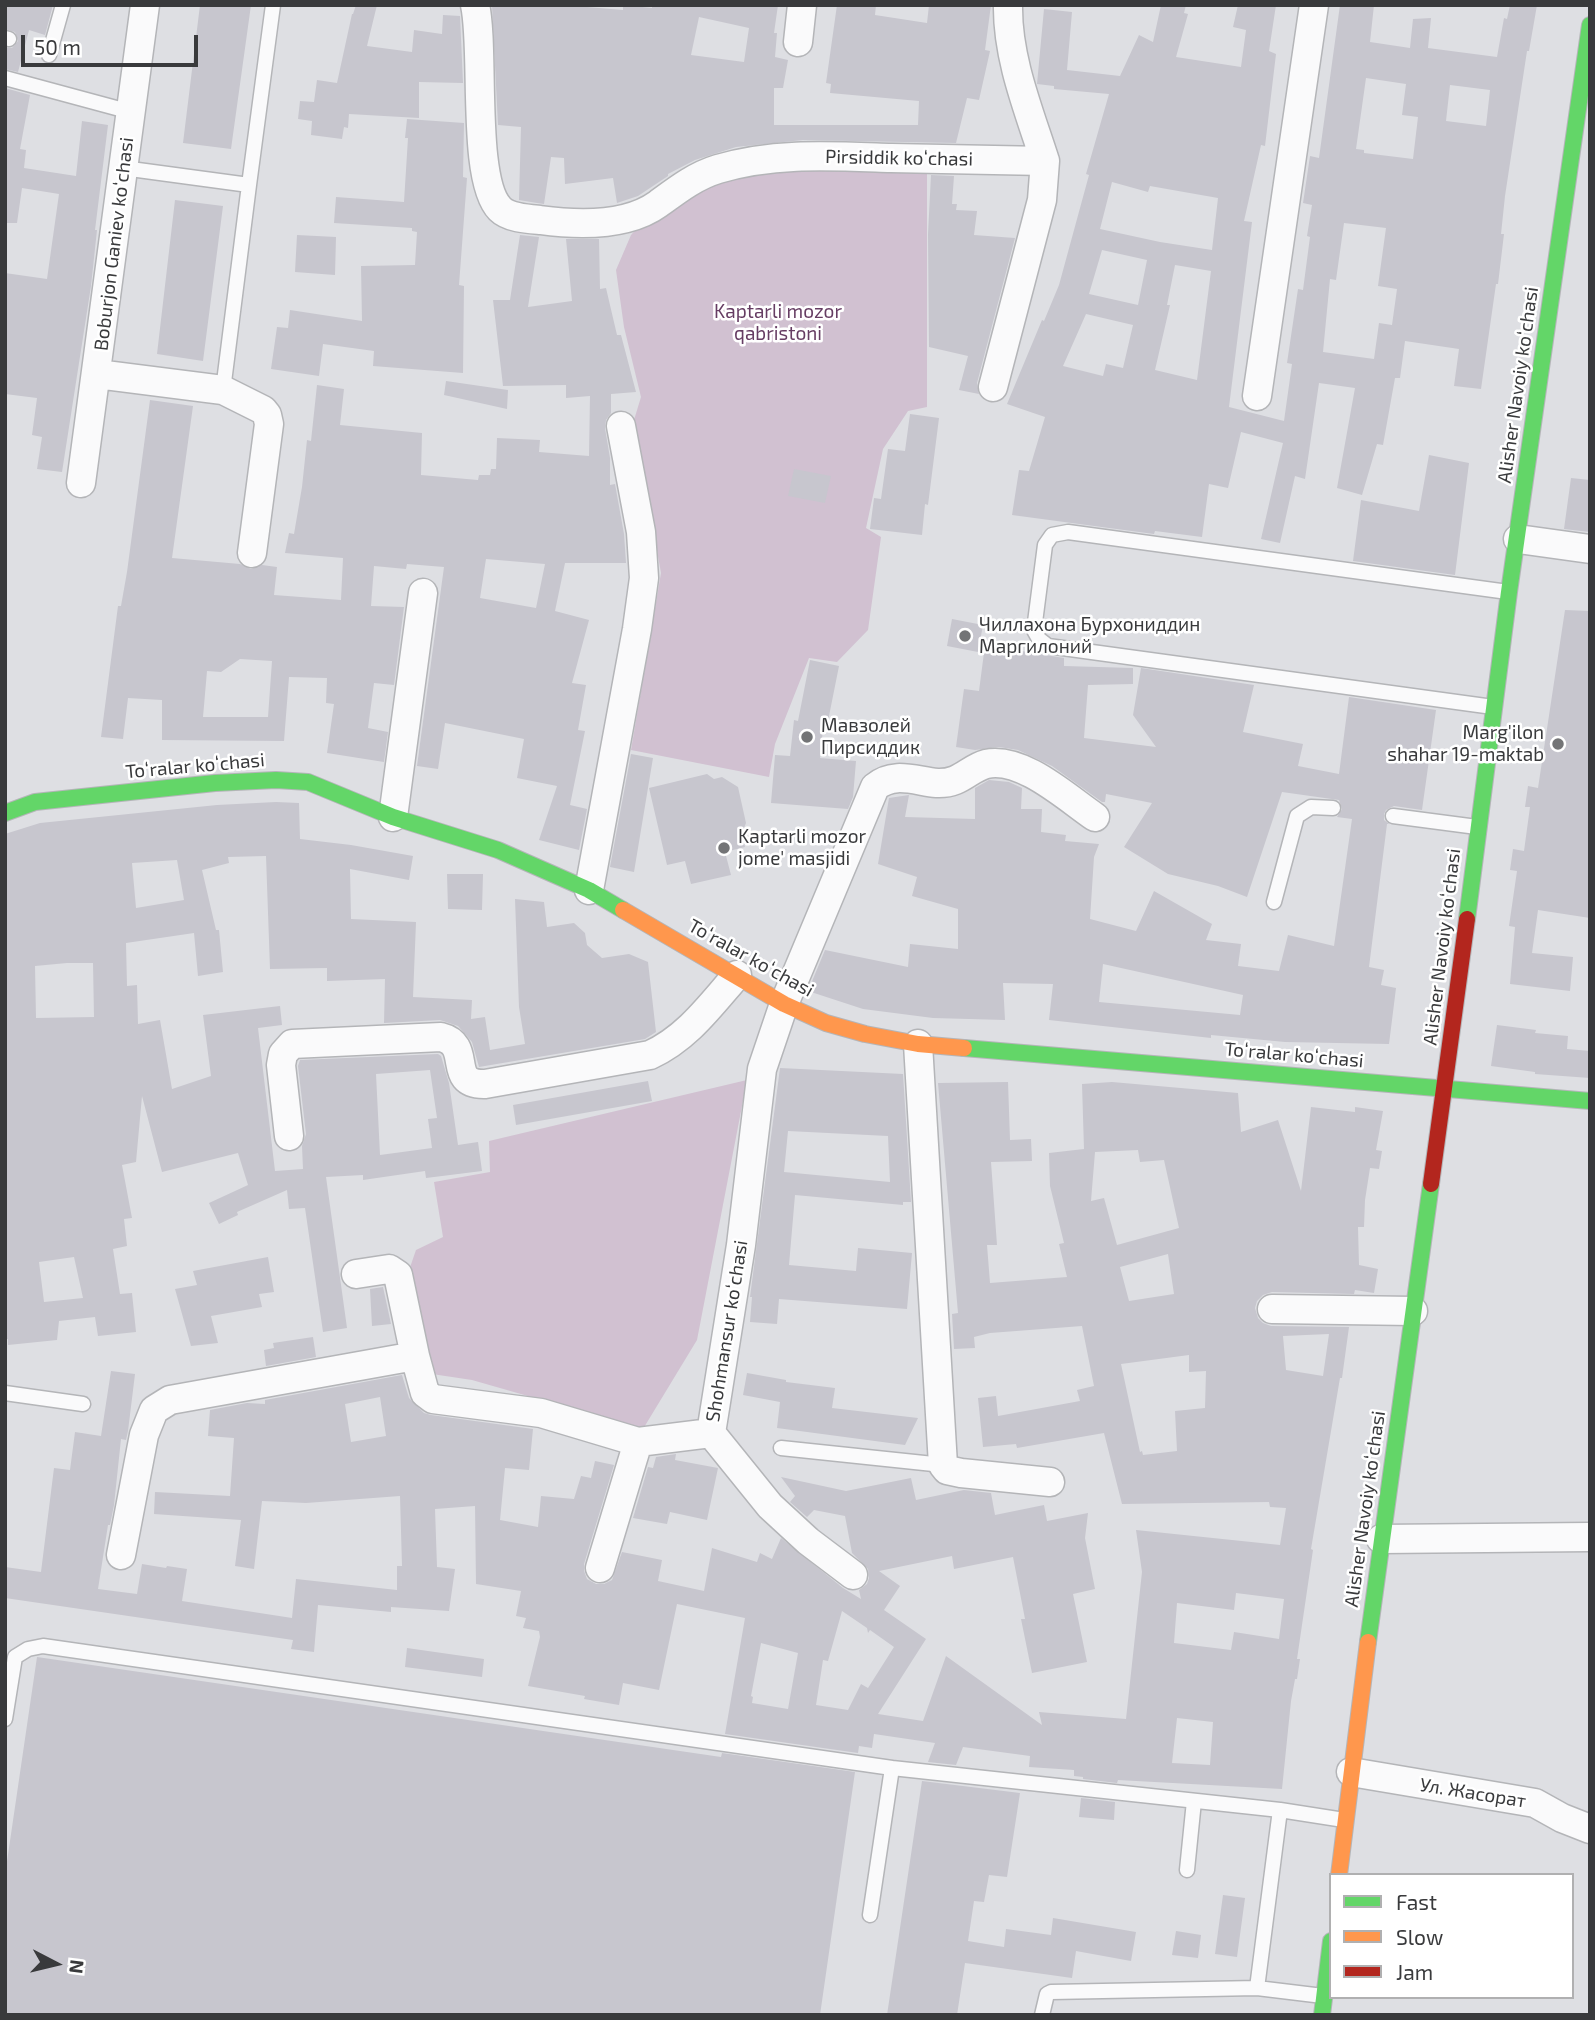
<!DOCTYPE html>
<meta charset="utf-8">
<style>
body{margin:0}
#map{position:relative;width:1595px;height:2020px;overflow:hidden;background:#dedfe3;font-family:"Exo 2",sans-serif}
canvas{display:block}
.frame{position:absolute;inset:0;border:7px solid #393a3c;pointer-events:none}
.legend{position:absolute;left:1329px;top:1873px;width:245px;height:126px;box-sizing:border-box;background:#fff;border:2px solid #b0b0b1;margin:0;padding:9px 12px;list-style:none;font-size:21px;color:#393a3c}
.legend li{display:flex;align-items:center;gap:14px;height:35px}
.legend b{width:35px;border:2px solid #b0b0b1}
.north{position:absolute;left:21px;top:1929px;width:70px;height:70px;-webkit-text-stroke:5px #fff;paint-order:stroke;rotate:97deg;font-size:19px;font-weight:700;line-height:28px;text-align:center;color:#393a3c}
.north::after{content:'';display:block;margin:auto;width:24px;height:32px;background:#393a3c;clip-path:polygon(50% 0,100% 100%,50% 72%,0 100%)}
.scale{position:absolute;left:21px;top:35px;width:177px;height:32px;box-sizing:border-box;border:4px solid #393a3c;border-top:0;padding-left:9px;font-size:21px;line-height:24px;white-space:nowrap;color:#393a3c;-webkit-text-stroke:5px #fff;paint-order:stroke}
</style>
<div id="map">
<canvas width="1595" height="2020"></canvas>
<div class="frame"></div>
<ul class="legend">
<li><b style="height:9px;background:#63d668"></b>Fast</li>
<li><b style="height:9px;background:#ff974d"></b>Slow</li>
<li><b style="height:9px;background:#b3261e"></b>Jam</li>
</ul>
<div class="north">N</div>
<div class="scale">50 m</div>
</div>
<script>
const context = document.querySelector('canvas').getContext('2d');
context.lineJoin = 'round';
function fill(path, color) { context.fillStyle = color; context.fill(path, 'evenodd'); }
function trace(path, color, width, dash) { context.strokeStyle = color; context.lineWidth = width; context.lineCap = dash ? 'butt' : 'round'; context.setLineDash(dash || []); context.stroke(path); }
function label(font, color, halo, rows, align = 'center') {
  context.font = font + ' "Exo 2",sans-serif'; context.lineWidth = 5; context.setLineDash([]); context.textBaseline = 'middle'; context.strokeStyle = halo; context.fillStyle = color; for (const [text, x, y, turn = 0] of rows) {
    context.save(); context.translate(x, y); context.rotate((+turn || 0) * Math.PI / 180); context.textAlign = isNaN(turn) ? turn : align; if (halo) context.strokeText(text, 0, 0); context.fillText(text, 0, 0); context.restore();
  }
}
fill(new Path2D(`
 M927 165V407L908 411 883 449 866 528 881 537 868 630 837 662 809 658 775 744 769 777 631 750 661 573 634 420 641 397 624 327 616 270 631 235 649 215 698 186 749 170Z
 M747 1080 697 1340 643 1429 472 1380 432 1374 406 1279 416 1250 443 1237 434 1182 490 1172 489 1141Z`), '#d1c1d1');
fill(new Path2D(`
 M5 5H53L45 35 29 30 18 72 5 69V48H12L18 41 15 32 5 29Z
 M200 5H251L231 149 183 143Z
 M356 5H377L367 46 412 52 414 30 442 34 443 15 460 16 463 83 419 82V118L349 114 348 128 344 127 342 139 311 135 312 121 298 119 300 101 314 102 317 80 337 83 352 14H353Z
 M492 5H587V7L623 10V5L652 8V5H778L774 33H777L775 57 788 60 783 88H774V125H918L919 101 830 93 831 84 826 83 837 5H876L875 15 927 23 929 5H991L985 50 990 51 979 100 967 98 956 143 803 140 736 147 695 160 668 174V176L638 196 617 203 613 178 565 184 564 158 551 157 544 204 537 203 519 200 521 127 498 125ZM699 17 749 28 744 62 691 55Z
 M1161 5H1186L1184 13 1188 14 1176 57 1241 67 1246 30 1233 27 1238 5H1276L1269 51 1276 54 1265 146 1261 145 1244 221 1252 222 1229 407 1284 421 1292 364 1287 363 1298 289 1303 290 1310 237 1307 236 1312 205 1303 203 1310 156 1319 158 1340 5H1374L1370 42 1410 48 1413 19 1431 18 1428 48 1497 57 1504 18 1507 19 1510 5H1537L1529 51H1527L1505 196 1501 234H1504L1498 284H1496L1481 389 1454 386 1459 349 1405 341 1400 378H1395L1383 445 1377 444 1362 495 1337 488 1355 388 1319 383 1305 479 1295 476 1280 543 1261 539 1283 443 1241 432 1228 488 1209 484 1202 537 1155 531 1154 534 1012 515 1019 470 1029 471 1045 417 1007 404 1042 320 1044 321 1059 285 1089 175 1086 174 1109 94 1054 89V86L1037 84 1044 9 1072 12 1067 70 1120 76 1139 35 1153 42ZM1366 78 1406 84 1402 115 1418 117 1413 159 1364 153V150L1356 149ZM1450 85 1490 90 1486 126 1446 121ZM1112 182 1148 192 1150 186 1218 198 1212 250 1160 242 1100 229ZM1344 223 1386 228 1378 286 1397 289 1392 325 1379 323 1374 359 1323 352 1330 279 1336 280ZM1102 250 1147 260 1138 305 1089 294ZM1175 265 1211 271 1197 380 1155 370 1170 305H1167ZM1086 314 1133 325 1123 368 1106 364 1103 376 1063 366Z
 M5 88 30 95 20 149 26 150 24 168 76 176 82 121 108 125 95 230H97L91 286 62 472 37 469 42 437 32 435 37 398 5 394V273L47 279 59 194 22 188 17 223H5Z
 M407 119 464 123 463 177 467 178 459 285 464 286 463 373 373 366 374 351 323 344 319 376 271 369 277 327 288 328 290 310 362 321 361 266 415 265 417 232 412 231V228L334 223 336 197 404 202 408 138H405Z
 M931 175 954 176 952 204H957L956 210 977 211 974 235 1015 238 977 383 979 394 959 390 968 356 929 347 928 234Z
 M175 200 223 206 203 361 157 354Z
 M297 235 336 237 335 275 295 272Z
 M520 235 539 237 528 307 572 301 566 239H599L600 289 606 288 617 335H621L636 392 611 394V413L606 420 605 428 610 458V485L615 484 624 534 626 563H565L555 611 589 620 572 683 586 685 578 730 585 731 570 805 587 809 579 850 539 840 557 786 517 778 524 739 445 723 438 769 417 766 444 567 407 564 406 569 374 566 371 606 404 607 394 685 374 683 368 728 388 732 384 762 327 753 334 704 326 703 327 678 289 677 284 741 162 740V700L128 698 123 739 101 737 118 606H121L127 572 150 400 193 406 172 558 240 564 251 569 262 565 277 567 274 595 341 600 343 558 285 553 289 533 294 534 302 487 307 440 311 441 317 385 344 389 340 425 422 433 421 475 478 480 479 475H490L491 469H496L497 438 540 440 539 452 589 456 590 396 566 398V385L503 386 493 300H510ZM486 559 545 564 536 608 480 598ZM240 659 272 661 268 717H203L207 671 221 672Z
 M446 381 508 390 507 409 444 395Z
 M910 414 939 418 928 505 925 504 922 535 870 529 874 498 881 499 888 449 905 451Z
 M1429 455 1469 463 1455 575 1353 561 1361 500 1419 511Z
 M794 469 831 476 825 503 788 496Z
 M1571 478 1590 480V532L1564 529Z
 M1565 610 1590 611V918L1538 910 1532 953 1573 957 1570 991 1510 984 1515 927 1509 926 1517 871 1510 870 1513 849 1524 851 1530 807H1525L1528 786 1538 788Z
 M952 619 983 625 978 652 947 646Z
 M985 645 1064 658V666L1133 668V684L1088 685 1084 738 1156 747 1133 715 1141 668 1254 685 1243 732 1303 744 1298 766 1339 774 1349 697 1436 710 1422 810 1394 806 1386 810 1384 814V820L1389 824H1387L1369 967 1384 970 1381 985 1396 988 1389 1044 1285 1042 1211 1035V1038L1049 1020 1053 984 1003 983 1005 1020 933 1018 863 1009 808 991 825 950 908 967 910 944 958 949V909L912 896 917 877 878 864 889 798 909 795 905 817 975 819V788L989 780 1009 782 1022 788 1021 809H1042L1041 832 1066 835 1065 841 1099 844 1094 857 1090 919 1136 931 1154 891 1212 924 1206 940 1241 944 1238 966 1279 971 1288 935 1334 946 1352 819 1337 817 1342 809 1339 800 1282 792 1247 897 1218 886 1168 874 1124 847 1152 803 1106 794 1105 802H1102L1052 766 1018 750 999 747 975 750 956 747 964 689 979 691ZM1103 964 1243 995 1240 1015 1099 1002Z
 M810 660 839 666 828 721 824 720 820 758 856 761 853 797 848 809 771 803 775 755 790 756 794 720 798 721Z
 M631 754 653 758 634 872 610 867Z
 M707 774 714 779 722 777 738 787 746 823 742 833 745 847 725 852 731 875 691 884 685 861 667 865 649 788Z
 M276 802 299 803 300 839 351 845 413 856 409 880 350 869 351 919 416 922 413 997 472 1000 471 1019 485 1017 490 1050 525 1044 519 1007 515 899 544 902 547 927 574 923 585 933 587 945 602 958 629 954 648 962 656 1032 645 1039 479 1067 472 1042 458 1026 440 1020 384 1023 385 979 327 981V968L270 969 266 856 228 857 229 863 202 870 216 930H219L223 972 198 976 194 933 126 943 127 986 137 985 138 1024 160 1020 172 1089 211 1076 203 1015 280 1006 282 1025 258 1028 275 1171 303 1169 302 1146 306 1134 298 1066 300 1060 438 1054 441 1056 449 1083 458 1145 478 1142 482 1171 426 1178 425 1171 363 1180V1175L326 1177 347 1328 323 1332 305 1208 289 1209 287 1190 237 1212 238 1215 219 1224 209 1203 248 1185 238 1153 162 1172 142 1096 136 1162 122 1165 132 1218 124 1219 127 1246 113 1249 120 1294 132 1293 136 1332 98 1336 95 1317 59 1321 57 1340 8 1345V1339H5V834L40 823 217 805ZM177 860 184 900 136 908 132 863ZM67 963H93L94 1017 36 1018 35 966ZM430 1070 437 1118 428 1119 432 1148 380 1155 376 1074ZM74 1257 83 1298 44 1302 39 1262Z
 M447 874H483L482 910 448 909Z
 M1497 1025 1536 1030 1535 1033 1568 1036 1567 1049 1590 1051V1078L1535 1074V1072L1491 1066Z
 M780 1068 903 1074 911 1202H903V1205L795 1195 789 1265 856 1271 858 1248 912 1253 907 1309 779 1299 777 1324 750 1322 752 1297H750ZM788 1131 888 1136 890 1182 784 1172Z
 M648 1081 652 1101 516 1125 513 1105Z
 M1008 1082 1010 1140 1031 1139 1032 1161 991 1162 997 1245H987L990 1283 1067 1277 1059 1244 1064 1243 1050 1186 1049 1153 1084 1149 1082 1084 1112 1082 1238 1093 1241 1132 1278 1120 1301 1191 1311 1107 1355 1112V1107L1383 1111 1376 1150 1382 1151 1379 1169 1370 1168 1365 1200 1364 1227H1358L1359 1265 1378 1269 1374 1293 1355 1290 1354 1294 1272 1292 1263 1295 1257 1301 1255 1308 1258 1318 1263 1323 1271 1326 1349 1327 1342 1378H1336H1340L1311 1549 1313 1550 1297 1659H1300L1297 1679H1295L1291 1701 1282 1789 1118 1780 1117 1783 1083 1779V1777L1074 1776V1770L1029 1767 1030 1756 963 1747 956 1765 928 1762 935 1743 874 1734 872 1748 859 1746 858 1753 725 1734 745 1618 677 1604 659 1690 623 1683 619 1705 584 1699 585 1696 528 1686 540 1637 539 1631 523 1628 526 1618 516 1616 521 1591 476 1584 475 1506 435 1509 437 1567 455 1569 449 1611 391 1607V1612L318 1605 314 1652 291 1649 293 1640 5 1598V1567L41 1572 54 1468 70 1470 75 1432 101 1436 111 1371 135 1374 128 1431 126 1440 121 1439 114 1505 110 1525H108L98 1589 137 1594 142 1564 166 1568 167 1566 187 1569 182 1601 292 1618 296 1579 397 1590V1566H402L400 1496 306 1503 262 1501 254 1569 235 1566 241 1520 154 1514 155 1492 230 1496 234 1438 208 1436 210 1410 247 1403 265 1404V1400L402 1375 409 1398 424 1413 431 1415 533 1429 529 1470 505 1468 500 1520 538 1527 541 1496 574 1499 581 1476 591 1478 595 1461 614 1465 584 1564V1571L587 1579 596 1584H604L612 1580 622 1552 662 1560 658 1581 704 1591 712 1548 757 1562 760 1553 772 1559 781 1538 843 1588 861 1599 859 1590 867 1584 869 1578 868 1569 852 1553 845 1516 814 1510 807 1517 790 1502 795 1496 781 1477 846 1491 911 1478 916 1500 964 1490 991 1493 995 1515 1044 1505 1047 1521 1088 1513 1085 1538 1095 1589 1073 1594 1087 1662 1032 1673 1021 1619H1025L1013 1557 954 1569 952 1556 879 1571 900 1586 884 1610 926 1639 878 1714 923 1721 946 1656 1042 1725 1039 1712 1126 1719 1142 1572 1136 1530 1280 1545 1286 1508 1270 1507 1269 1502 1122 1504 1104 1433 1017 1448 1016 1444 983 1447 978 1398 996 1396 998 1416 1080 1401 1077 1390 1094 1386 1082 1326 990 1333 974 1337 975 1348 954 1349 952 1314 958 1313 938 1083ZM1138 1150 1140 1162 1164 1160 1179 1228 1117 1245 1104 1198 1091 1201 1095 1152ZM1168 1254 1174 1294 1129 1301 1120 1267ZM1329 1334 1323 1376 1286 1370 1283 1336ZM1189 1355V1372L1206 1371 1205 1408 1175 1411 1177 1451 1143 1455 1142 1451 1140 1452 1121 1364ZM380 1397 386 1436 351 1442 345 1404ZM1236 1593 1284 1599 1279 1639 1234 1632 1231 1650 1174 1643 1177 1603 1234 1610ZM842 1611 867 1628 868 1633 870 1630 894 1647 868 1688 861 1684 848 1710 816 1705 823 1660 828 1661ZM761 1643 798 1653 788 1709 752 1703 753 1697 751 1696ZM1177 1718 1213 1722 1210 1765 1172 1763Z
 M268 1257 274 1292 259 1294 262 1307 211 1316 218 1343 191 1346 175 1289 197 1285 193 1271Z
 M383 1287 391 1324 372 1326 370 1289Z
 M313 1337 316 1357 266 1366 264 1350 274 1348 273 1343Z
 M747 1373 786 1380V1382L835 1388 832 1408 918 1418 905 1445 777 1428 780 1402 743 1395Z
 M676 1454 675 1460 718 1468 707 1520 670 1512 667 1524 633 1518 648 1467 653 1468 656 1457Z
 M407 1648 484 1659 482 1677 405 1667Z
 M37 1657 721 1757 722 1753 855 1772 820 2015H5V1875Z
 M922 1781 1020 1793 1007 1877 989 1875 984 1902 974 1901 968 1941 1004 1947 1006 1929 1051 1935 1053 1918 1136 1932 1131 1961 1076 1951 1072 1978 965 1963 957 2015H887Z
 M1081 1798 1115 1802 1114 1820 1079 1817Z
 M1223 1895 1245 1898 1237 1957 1215 1954Z
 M1176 1931 1201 1935 1198 1958 1172 1955Z`), '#c7c6ce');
const lane = new Path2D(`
 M5 38 9 39
 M49 55 63 5
 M5 78 131 112
 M123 168 249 185 273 5
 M223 390 249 185
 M1493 707 1048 646 1039 639 1034 630 1045 545 1052 535 1068 532 1508 592
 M1393 816 1477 827
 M1274 902 1297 816 1311 807 1333 808
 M5 1393 83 1404
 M781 1448 943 1465
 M5 1719 15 1657 28 1649 43 1646 892 1768 1280 1810 1344 1820
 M1187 1870 1194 1801
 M870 1915 892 1768
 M1257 1988 1280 1810
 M1042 2015 1047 1994 1051 1992 1257 1988 1323 1996`);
const street = new Path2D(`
 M475 5C485 49 471 180 500 209 509 218 528 219 540 220 577 225 626 227 658 204 677 190 695 176 718 169 774 152 833 156 891 158 943 159 994 160 1045 161
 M798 42 802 5
 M97 374 223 390 263 410 267 415 269 424 252 553
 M993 387 1042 200 1045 161C1029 111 1007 58 1008 5
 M1257 396 1314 5
 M81 483 145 5
 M1518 539 1590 549
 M393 817 423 593
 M589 890 637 629 644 578 641 532 621 426
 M918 1044 943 1465 947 1470 961 1473 1050 1482
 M289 1136 281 1065 283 1054 292 1044 441 1037C474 1045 445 1085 485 1084L650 1055C687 1038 710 1006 737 975
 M356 1274 389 1269 398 1275 415 1356
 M1272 1309 1413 1311
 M711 1433 770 1506 808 1541 853 1575
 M1381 1539 1590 1537
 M121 1555 144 1435 154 1410 170 1400 415 1356 425 1393 433 1399 541 1413 638 1442 711 1433 741 1245 762 1069 784 1004 875 787C894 771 915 781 937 783 961 784 968 769 986 764 1022 756 1067 798 1095 817
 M600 1568 638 1442
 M1351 1772 1535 1803 1562 1818 1590 1829`);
const fast = new Path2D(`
 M5 813 35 802 215 783 276 780 308 782 393 817 498 850 589 890 623 910
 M1467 919 1509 592 1590 25
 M964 1048 1590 1101
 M1368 1642 1431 1184
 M1322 2015 1331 1941`);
const slow = new Path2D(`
 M623 910 784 1004 826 1023 865 1034 918 1044 964 1048
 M1339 1875 1368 1642`);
const jam = new Path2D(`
 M1431 1184 1467 919`);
trace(lane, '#b4b5b8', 17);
trace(street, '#b4b5b8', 31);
trace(fast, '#b4b5b8', 18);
trace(slow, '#b4b5b8', 18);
trace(jam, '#b4b5b8', 18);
trace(lane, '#fafafb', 14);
trace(street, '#fafafb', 28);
trace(fast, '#63d668', 16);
trace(slow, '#ff974d', 16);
trace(jam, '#b3261e', 16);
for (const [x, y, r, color] of [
 [965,636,7,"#737476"],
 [807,737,7,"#737476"],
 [1558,744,7,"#737476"],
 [724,848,7,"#737476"]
]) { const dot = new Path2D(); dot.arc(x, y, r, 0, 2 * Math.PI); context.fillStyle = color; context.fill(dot); trace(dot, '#fff', 2.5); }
label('19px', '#393a3c', '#fff', [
 ["Pirsiddik koʻchasi",899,158,1],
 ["Boburjon Ganiev koʻchasi",114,244,-83],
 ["Alisher Navoiy koʻchasi",1518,385,-82],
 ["Toʻralar koʻchasi",195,766,-5],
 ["Alisher Navoiy koʻchasi",1442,947,-83],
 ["Toʻralar koʻchasi",751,958,29],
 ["Toʻralar koʻchasi",1294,1055,5],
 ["Shohmansur koʻchasi",727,1331,-81],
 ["Alisher Navoiy koʻchasi",1365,1509,-82],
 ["Ул. Жасорат",1473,1793,9]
]);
label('19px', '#663d63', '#fff', [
 ["Kaptarli mozor",778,312],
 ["qabristoni",778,334]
]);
label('19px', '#393a3c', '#fff', [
 ["Чиллахона Бурхониддин",979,625],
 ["Маргилоний",979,647],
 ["Мавзолей",821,726],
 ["Пирсиддик",821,748],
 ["Marg'ilon",1544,733,"right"],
 ["shahar 19-maktab",1544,755,"right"],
 ["Kaptarli mozor",738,837],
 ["jome' masjidi",738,859]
], 'left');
</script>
